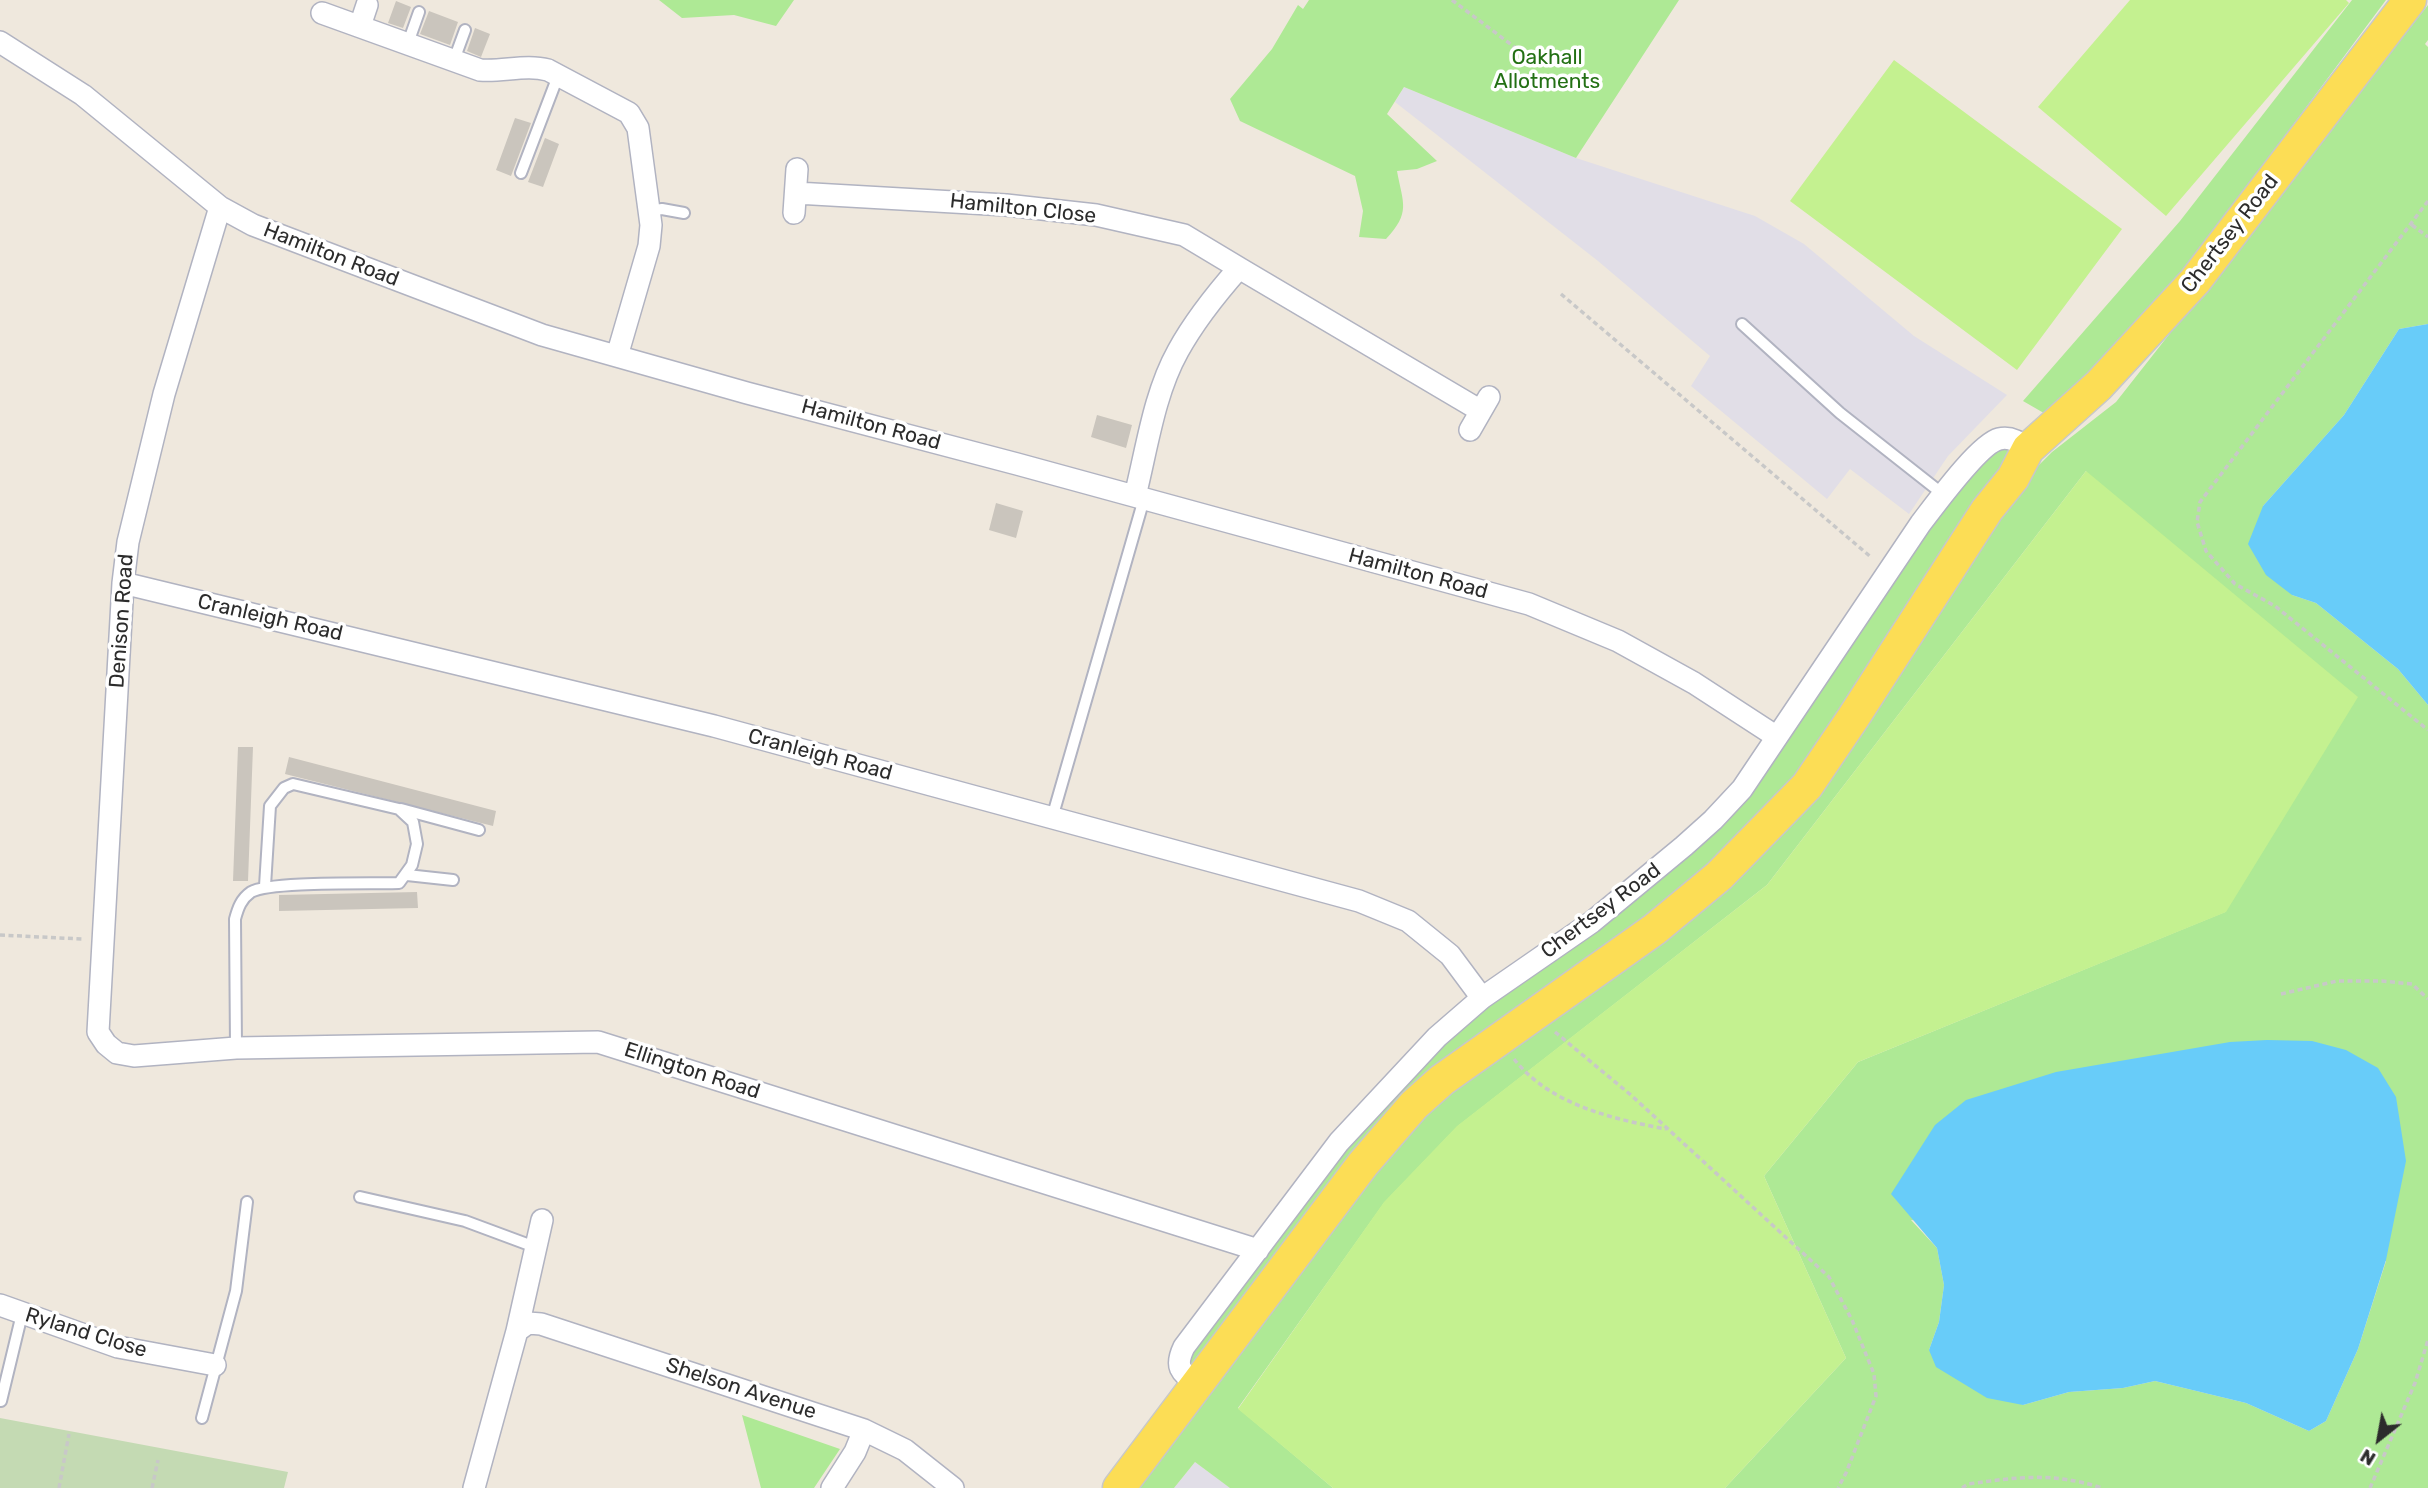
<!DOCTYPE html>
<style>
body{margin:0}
#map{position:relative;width:2428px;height:1488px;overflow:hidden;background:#efe8dd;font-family:Rubik,sans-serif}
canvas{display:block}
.north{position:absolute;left:2344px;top:1404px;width:70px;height:70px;-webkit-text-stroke:5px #fff;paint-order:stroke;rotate:211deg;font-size:19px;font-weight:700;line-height:28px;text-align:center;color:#2c2c2c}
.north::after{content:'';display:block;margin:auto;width:24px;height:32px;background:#2c2c2c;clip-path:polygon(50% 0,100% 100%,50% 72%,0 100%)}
</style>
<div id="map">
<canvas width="2428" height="1488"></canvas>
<div class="north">N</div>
</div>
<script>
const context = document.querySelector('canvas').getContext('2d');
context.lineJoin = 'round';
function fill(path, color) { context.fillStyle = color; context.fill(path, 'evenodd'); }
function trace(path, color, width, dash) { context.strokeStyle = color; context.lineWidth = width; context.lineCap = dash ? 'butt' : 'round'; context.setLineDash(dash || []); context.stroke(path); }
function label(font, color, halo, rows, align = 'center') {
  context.font = font + ' Rubik,sans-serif'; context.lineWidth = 7; context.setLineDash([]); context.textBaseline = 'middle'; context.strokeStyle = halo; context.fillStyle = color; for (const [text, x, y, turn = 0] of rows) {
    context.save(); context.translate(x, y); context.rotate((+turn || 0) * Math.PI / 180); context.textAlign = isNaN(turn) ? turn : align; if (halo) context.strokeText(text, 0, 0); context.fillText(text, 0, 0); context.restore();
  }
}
fill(new Path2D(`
 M1404 87 1576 158 1755 216 1804 244 1914 336 2007 395 1948 456 1909 514 1850 469 1827 499 1691 386 1710 356 1598 261 1395 102Z
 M1195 1462 1231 1488H1174Z`), '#e1dee7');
fill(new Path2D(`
 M659 0H794L776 26 734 15 682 18Z
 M1309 0H1679L1576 158 1404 87 1387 114 1437 161 1417 169 1397 171C1403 204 1411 212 1386 239L1359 237 1363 211 1355 176 1240 121 1230 99 1272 49 1298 5 1303 9Z
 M2352 0H2386L2068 427 2023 401 2180 221Z
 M2428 5V40L2425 44 2428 47V324L2399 329 2344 415 2263 506 2292 595 2316 603 2398 669 2428 705V1488H1725L1846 1358 1764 1176 1858 1062 2225 912 2086 471 1767 885 1458 1126 1384 1203 1238 1408 1333 1488H1230L1195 1462 1174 1488H1130L1421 1112 1705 898 2013 491 2052 452 2116 402ZM1911 1220 2386 1261 2358 1349 2326 1421 2309 1431 2246 1403 2155 1381 2123 1388 2069 1392 2023 1405 1929 1350 1939 1322 1944 1285 1937 1248Z
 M2020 443 1751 844 1442 1080 1190 1379 1184 1347 1437 1037 1713 820 1987 444Z
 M742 1415 840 1449 814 1488H761Z`), '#aee995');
fill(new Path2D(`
 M0 1418 288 1472 284 1488H0Z`), '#c4dab3');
fill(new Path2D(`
 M2130 0H2346L2349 3 2166 216 2038 107Z
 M1894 60 2122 229 2017 370 1790 201Z
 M2086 471 2358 697 2226 912 1858 1062 1764 1176 1846 1358 1725 1488H1333L1238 1409 1384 1202 1457 1126 1767 885Z`), '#c4f190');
fill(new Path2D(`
 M2428 324V705L2398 669 2316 603 2292 595 2266 575 2248 544 2263 506 2344 415 2399 329Z
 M2267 1040 2312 1041 2346 1050 2378 1068 2396 1097 2406 1161 2386 1260 2358 1349 2326 1421 2309 1431 2246 1403 2155 1381 2123 1388 2069 1392 2023 1405 1987 1398 1936 1367 1929 1350 1939 1322 1944 1285 1937 1248 1891 1194 1935 1125 1966 1100 2056 1072 2230 1042Z`), '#68ccf9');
fill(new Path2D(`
 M396 1 411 7 403 28 388 23Z
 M429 11 458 22 450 45 420 34Z
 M475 28 490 34 481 57 467 51Z
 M515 118 531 123 511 176 496 170Z
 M545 138 559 144 543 187 528 182Z
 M1097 415 1132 425 1126 448 1091 437Z
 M996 503 1023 511 1016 538 989 530Z
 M238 747H253L248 881H233Z
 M289 757 496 811 493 826 285 774Z
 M417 892 418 908 279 911V895Z`), '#cac5bd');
const lane = new Path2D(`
 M408 43 419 12
 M454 60 465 30
 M521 173 558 76
 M649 211 662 209 684 213
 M1742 324 1840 413 1944 495
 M401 809 479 830
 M1052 818 1144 499
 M407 875 453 880
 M236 1048 235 919C238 908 241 899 251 892 270 881 371 884 399 883L412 865 417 844 413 822 399 809 293 784 284 788 270 806 265 886
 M360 1197 465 1221 535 1247
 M1 1401 22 1314
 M202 1418 236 1291 247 1202`);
const street = new Path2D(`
 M322 13 480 70C503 72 526 64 548 70L629 113 638 128 651 225 649 246 617 356
 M360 26 367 5
 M0 42 83 95 220 207 253 225 542 335 747 393 1017 464 1529 604 1618 641 1694 683 1777 737
 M796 193 1006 205 1096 215 1184 235 1239 268C1216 294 1195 320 1178 351 1154 394 1147 448 1135 496
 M220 207 164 394 128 542 123 583 98 1032 106 1044 117 1053 134 1056 236 1048 598 1042 1258 1250
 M794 213 797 169
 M1239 268 1481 411
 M1470 430 1489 397
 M123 583 714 726 1359 901 1408 921 1450 955 1482 998
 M0 1305 118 1347 215 1365
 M517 1331 528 1323 541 1324 864 1430 905 1450 953 1488
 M1198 1385C1181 1372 1174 1368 1184 1347L1339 1142 1437 1037 1482 998 1592 922 1684 846 1713 820 1742 789 1921 523C1935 505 1979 444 1999 439 2010 436 2020 442 2028 449
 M474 1488 517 1331 542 1220
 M832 1488 855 1452 864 1430`);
const primary = new Path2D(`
 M1119 1488 1363 1164 1414 1105 1442 1080 1655 929 1719 876 1807 786 1853 718 1987 510 2013 478 2028 449 2098 386 2195 281 2410 0`);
trace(lane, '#b1b3c1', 14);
trace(street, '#b1b3c1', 24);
trace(primary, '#c8c8c8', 35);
trace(new Path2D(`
 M1452 0 1525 55
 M2428 201 2200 502 2197 522 2206 551 2235 584 2275 606 2428 730
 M2412 225 2428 237
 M1561 294 1872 558
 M0 935 82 939
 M2281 994 2337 981H2382L2412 984 2428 999
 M1555 1032 1632 1096 1829 1277 1852 1320 1874 1374 1876 1396 1846 1473 1838 1488
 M1514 1059C1550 1105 1613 1119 1666 1129
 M59 1488 69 1434
 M152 1488 158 1460
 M1962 1488 1968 1484C2019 1477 2052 1472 2102 1488
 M2370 1488 2415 1383 2428 1340`), '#c8c8c8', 3.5, [5, 3.5]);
trace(lane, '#fff', 10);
trace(street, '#fff', 21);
trace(primary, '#fcdd55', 32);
label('21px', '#237014', '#fff', [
 ["Oakhall",1547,58],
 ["Allotments",1547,82]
]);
label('21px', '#2c2c2c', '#fff', [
 ["Hamilton Close",1023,209,6],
 ["Chertsey Road",2230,234,-52],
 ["Hamilton Road",331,255,21],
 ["Hamilton Road",871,425,15],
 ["Hamilton Road",1418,574,15],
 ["Cranleigh Road",270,618,13],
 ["Denison Road",122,621,-86],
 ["Cranleigh Road",820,755,15],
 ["Chertsey Road",1601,911,-37],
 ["Ellington Road",692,1071,18],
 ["Ryland Close",86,1333,17],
 ["Shelson Avenue",741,1389,18]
]);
</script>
